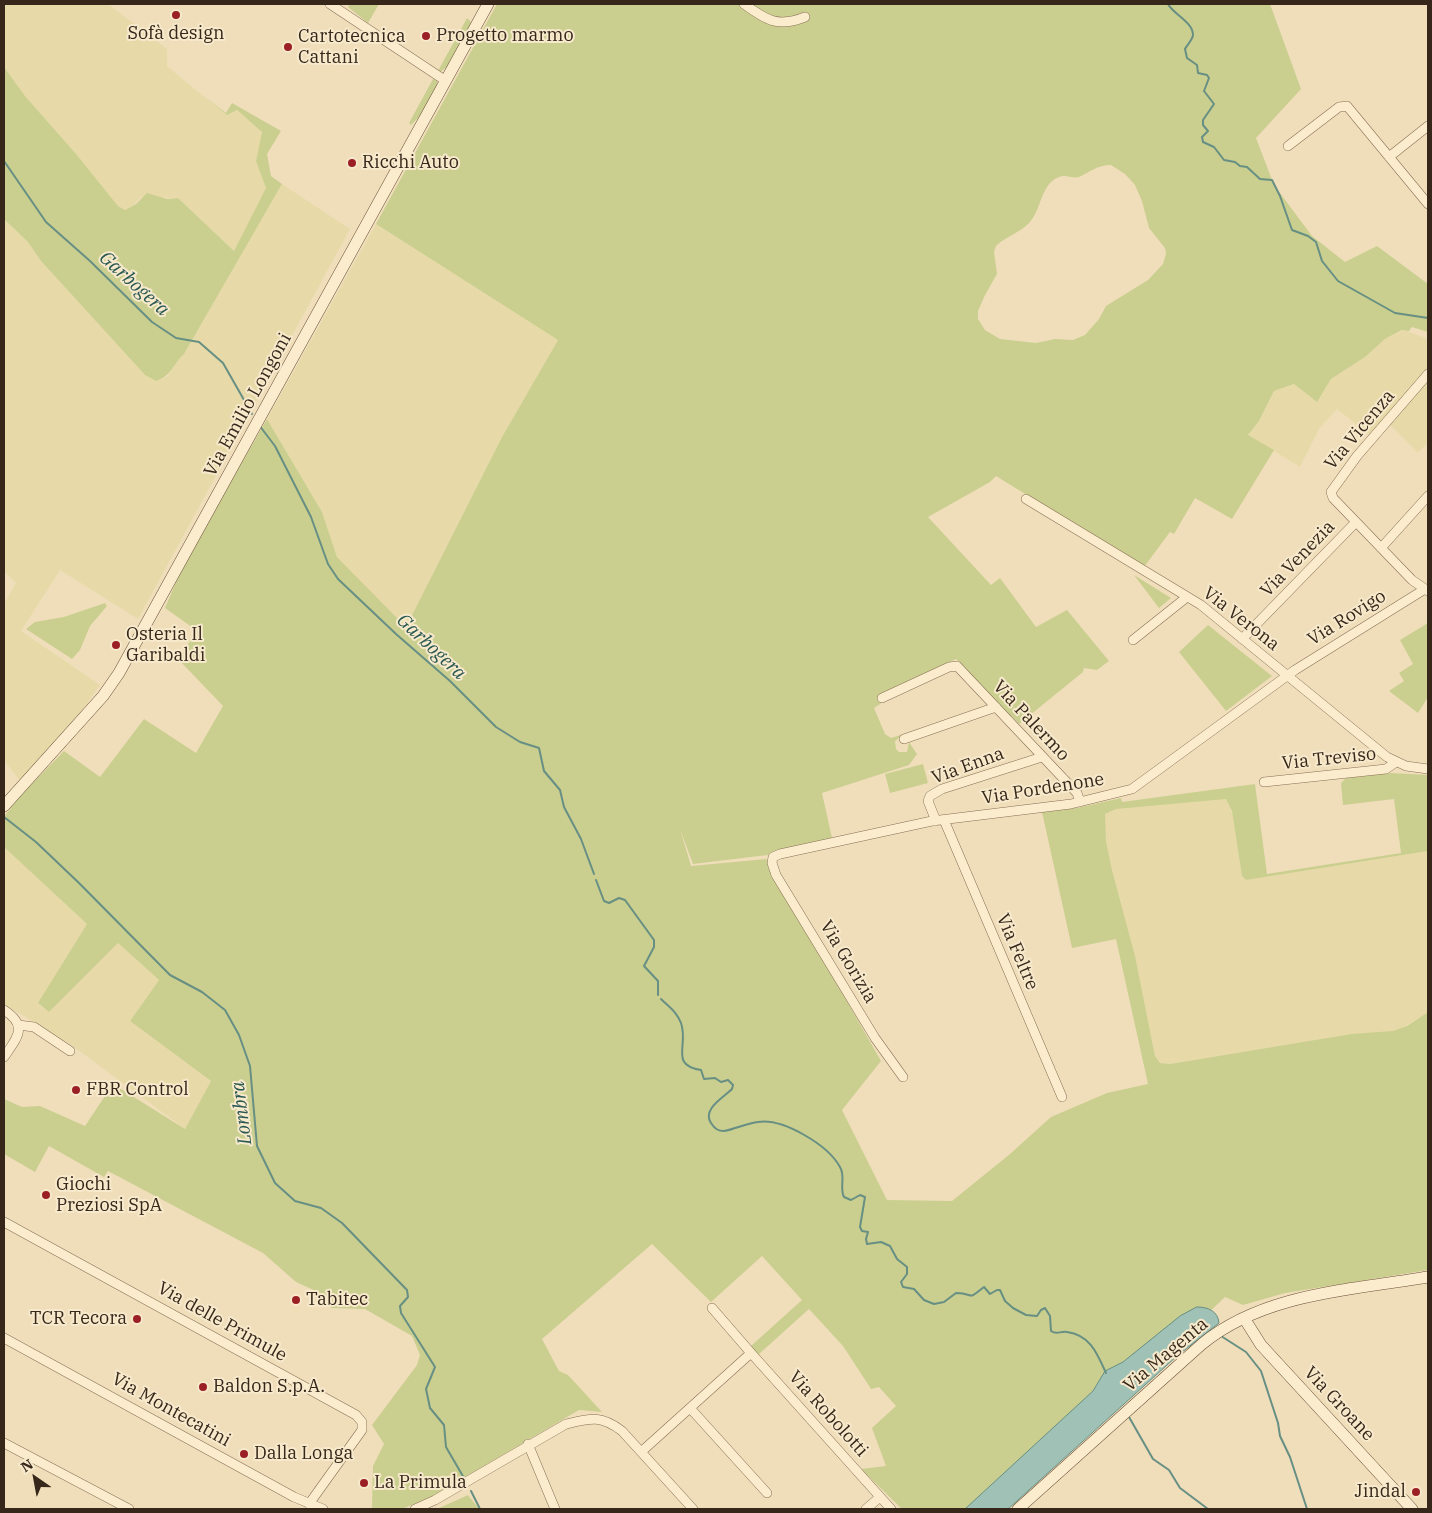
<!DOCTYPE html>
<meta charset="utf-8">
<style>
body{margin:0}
#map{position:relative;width:1432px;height:1513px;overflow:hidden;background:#f0debb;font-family:"IBM Plex Serif",serif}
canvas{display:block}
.frame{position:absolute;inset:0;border:5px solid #36271a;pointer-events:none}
.north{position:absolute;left:10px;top:1453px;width:50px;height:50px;-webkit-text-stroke:4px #f7e9cb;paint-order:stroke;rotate:327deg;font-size:14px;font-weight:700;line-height:20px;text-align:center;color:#36271a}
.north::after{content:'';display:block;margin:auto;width:18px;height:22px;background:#36271a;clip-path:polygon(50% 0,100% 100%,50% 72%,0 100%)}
</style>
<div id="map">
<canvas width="1432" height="1513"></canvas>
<div class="frame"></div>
<div class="north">N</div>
</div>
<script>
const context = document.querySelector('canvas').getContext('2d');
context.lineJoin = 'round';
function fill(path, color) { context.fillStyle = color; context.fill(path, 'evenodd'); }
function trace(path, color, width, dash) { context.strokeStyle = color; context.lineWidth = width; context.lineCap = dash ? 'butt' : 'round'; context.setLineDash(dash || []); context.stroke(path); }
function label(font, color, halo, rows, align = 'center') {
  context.font = font + ' "IBM Plex Serif",serif'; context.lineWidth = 4; context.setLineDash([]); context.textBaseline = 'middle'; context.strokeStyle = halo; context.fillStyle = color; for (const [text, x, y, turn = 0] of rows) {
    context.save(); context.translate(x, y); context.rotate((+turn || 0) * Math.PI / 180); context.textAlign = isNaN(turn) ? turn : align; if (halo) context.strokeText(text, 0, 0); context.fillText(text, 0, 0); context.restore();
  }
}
fill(new Path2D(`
 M4 4H108L167 49V66L214 105 227 115 237 110 260 129 262 135 256 161 267 188 234 251 178 198 141 197 131 207 125 210 118 206 77 155 25 96 4 67Z
 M282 184 350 229 138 619 60 570 21 631 100 685 75 720 20 781 4 760V604L16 583 4 571V219L28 242 41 261 145 375 156 381 168 376 178 360 184 354Z
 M376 224 558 340 502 437 406 627 337 557 322 512 267 419Z
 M1404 330 1428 339V367L1370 435 1337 409 1319 429 1300 467 1248 435 1259 421 1274 391 1294 384 1317 402 1331 379 1365 357 1385 339Z
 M1428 380V442L1418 453 1390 425Z
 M1220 797 1228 800 1231 807 1245 880 1428 851V1012L1401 1029 1385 1033 1351 1034 1170 1064H1164L1156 1060 1131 941 1112 870 1106 841 1104 816 1107 811 1112 809Z
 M4 847 87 924 38 1004 49 1012 118 943 159 980 130 1021 211 1081 185 1129 70 1044 4 1004Z`), '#e7daa8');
fill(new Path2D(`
 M350 4H379L368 23 348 7Z
 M497 4H1270L1301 89 1256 138 1274 185 1312 236 1345 262 1377 246 1428 284V332L1412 327 1409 331 1402 330 1385 339 1365 357 1331 379 1317 402 1294 384 1274 391 1259 421 1248 435 1274 450 1232 519 1195 498 1174 534 1170 532 1144 567 996 476 990 482 928 517 991 585 1000 578 1036 627 1067 610 1109 661 1097 670 1084 668 1083 672 1019 724 1012 716 1010 717 956 659 882 695 883 702 874 708 885 734 891 738 904 734 895 741 896 749 899 752H907L909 742 917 754 909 765 822 793 832 838 768 855 693 864 680 829 691 866 766 859 881 1061 842 1110 887 1200 952 1201 1010 1154 1051 1117 1107 1093 1148 1084 1116 939 1072 948 1042 812 1077 808 1121 798 1122 802 1255 784 1267 874 1401 853 1394 799 1343 805 1341 783 1346 778 1390 773 1428 775V851L1246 880 1242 876 1232 811 1226 799 1116 809 1105 814 1106 841 1112 870 1135 956 1155 1056 1160 1063 1170 1064 1351 1034 1393 1031 1407 1026 1428 1012V1270L1285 1293 1243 1305 1225 1297 1004 1509H902L861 1469 886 1466 872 1428 896 1406 879 1387 871 1389 843 1346 809 1309 758 1355 751 1346 802 1300 762 1256 711 1302 652 1244 542 1339 559 1371 568 1375 602 1412 579 1410 431 1497 402 1509H372L373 1466 384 1444 372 1425 417 1365 420 1355 412 1336 365 1309 331 1308V1298L296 1282 263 1253 108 1171 104 1177 49 1146 35 1172 4 1154V1099L22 1107 40 1106 85 1126 113 1084 185 1129 211 1081 130 1021 159 980 118 943 49 1012 38 1003 87 924 4 847V817L18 798 64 751 100 777 144 719 196 753 223 706 179 660 196 630 165 608 185 561 267 419 322 512 337 557 406 627 502 437 558 340 376 224ZM1111 165 1125 174 1135 185 1142 201 1149 228 1165 248 1166 254 1163 264 1148 280 1106 306 1099 319 1085 335 1073 340 1055 339 1036 343 1000 339 985 330 978 319V311L985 295 997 274 994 252 996 246C1005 237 1019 233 1028 224 1042 211 1040 184 1059 177 1066 174 1072 179 1079 177 1090 172 1097 165 1111 165Z
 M467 18 472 23 447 67 440 72 438 71Z
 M4 67 25 96 77 155 118 206 125 210 136 204 147 193 167 199 178 198 234 251 266 188 256 161 262 132 237 110 227 115 201 94 226 113 232 103 281 131 267 154 271 176 282 184 184 354C172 365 173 375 156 381L145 375 41 261 28 242 4 219Z
 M433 79 437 81V86L421 115 411 125 409 123Z
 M1134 575 1171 598 1159 608Z
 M105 603 107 606 90 626 80 650 72 659 26 629 35 622 64 617Z
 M1428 623V697L1418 713 1389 691 1404 681 1399 673 1413 664 1400 640Z
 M1208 625 1272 676 1226 711 1179 652Z
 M923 764 928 783 890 793 885 774Z
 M468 1495 479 1509H437Z`), '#cacf8f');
const water = new Path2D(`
 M1197 1307C1208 1307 1218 1311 1219 1323L1177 1356 1008 1509H965L1093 1391 1105 1371 1123 1362 1180 1316Z`);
fill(water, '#9fc1b6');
trace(water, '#678f83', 1);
trace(new Path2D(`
 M1168 4C1173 14 1193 22 1193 35 1193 39 1187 45 1185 49L1187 58 1197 65 1198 73 1207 75 1209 78 1204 91 1214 104 1203 120V125L1208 131 1202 137 1203 142 1214 147 1224 160 1235 162 1240 166 1247 167 1260 179 1272 180 1280 196 1292 230 1308 236 1316 242 1322 261 1338 281 1395 313 1428 318
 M4 161 46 222 90 261 152 322 176 338 199 342 223 363 252 414
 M259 425 275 446 311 517 328 564 338 579 396 634 450 681 496 727 520 742 539 748 544 771 560 790 564 807 581 839 594 874
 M4 817 36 842 79 883 170 975 202 992 225 1010 239 1035 250 1066 257 1146 275 1183 295 1201 321 1208 342 1223 407 1290 408 1297 400 1306 401 1313 435 1367 426 1389 430 1408 444 1425 446 1447 464 1478
 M596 880 604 901 609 903 619 898 625 900 654 940V947L644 966 658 981V995
 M661 999C669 1007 677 1012 681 1023 689 1045 669 1065 701 1070L704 1079 715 1078 721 1082 728 1080 733 1085 732 1089C723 1098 702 1109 711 1123 715 1129 718 1131 724 1131 736 1129 747 1123 758 1122 783 1118 828 1145 840 1167 846 1177 839 1187 844 1197L851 1200 860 1195 865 1197 860 1227 862 1231 868 1232 866 1239 867 1244 881 1242 890 1246 897 1259 907 1267V1274L901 1282 903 1287 914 1289 924 1300 934 1304 944 1302 956 1293C976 1293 965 1302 984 1287L990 1294 997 1290H1000L1005 1301 1013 1308 1026 1315 1037 1316 1041 1310 1045 1308 1050 1316 1051 1331C1057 1335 1060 1331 1067 1332 1090 1335 1097 1353 1106 1373
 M1221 1336 1246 1352 1261 1371 1278 1423 1280 1436 1290 1457 1307 1509
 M1129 1417 1153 1459 1169 1470 1180 1488 1208 1509
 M471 1491 480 1509`), '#678f83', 2);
const street = new Path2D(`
 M330 4 446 81
 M744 4C766 20 778 28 805 17
 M1288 146 1339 107 1347 106 1428 204
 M1389 157 1428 126
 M1428 374 1357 456 1331 492 1333 498 1412 580 1428 591
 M1026 499 1201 605 1387 757 1406 766 1428 769
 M1381 548 1428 496
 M1242 639 1356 522
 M1133 640 1187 597
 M882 698 949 667 957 666 1077 793 1080 802
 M904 739 996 707
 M1264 782 1386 769 1396 762
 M944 820 1062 1097
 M936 821 928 801 930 796 942 789 1042 757
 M4 1010C29 1026 17 1038 4 1057
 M18 1025 34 1027 70 1051
 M903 1077 875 1038 776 875 772 863 773 857 780 854 932 821 1071 804 1132 789 1295 670 1425 589
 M4 1222 356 1415 362 1422V1430L309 1504
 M712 1308 751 1353
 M4 1338 294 1497 323 1509
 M690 1408 767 1493
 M4 1443 129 1509
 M528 1444 555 1509
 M641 1452 751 1353 891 1509
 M415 1509 435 1500 566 1424C591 1418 601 1415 622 1431L693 1509
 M866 1509 880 1497`);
const secondary = new Path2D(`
 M4 806 103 696 119 673 488 4
 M1244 1318 1261 1345 1412 1509
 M1018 1509 1202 1344C1264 1293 1352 1290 1428 1277`);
trace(street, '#886e54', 10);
trace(secondary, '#6a4f37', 12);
trace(street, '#fbecce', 9);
trace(secondary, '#fbecce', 11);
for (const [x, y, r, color] of [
 [176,15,5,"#9b2026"],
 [426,36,5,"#9b2026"],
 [288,47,5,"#9b2026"],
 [352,163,5,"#9b2026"],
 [116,645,5,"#9b2026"],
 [76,1090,5,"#9b2026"],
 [46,1195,5,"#9b2026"],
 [296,1300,5,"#9b2026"],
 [137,1319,5,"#9b2026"],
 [203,1387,5,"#9b2026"],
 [244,1454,5,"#9b2026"],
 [364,1483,5,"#9b2026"],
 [1416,1492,5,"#9b2026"]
]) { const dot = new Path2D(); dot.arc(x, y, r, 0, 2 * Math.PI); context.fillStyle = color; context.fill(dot); trace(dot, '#f7e9cb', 2); }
label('18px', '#36271a', '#f7e9cb', [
 ["Sofà design",176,34,"center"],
 ["Progetto marmo",436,36],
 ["Cartotecnica",298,37],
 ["Cattani",298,58],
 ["Ricchi Auto",362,163],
 ["Osteria Il",126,635],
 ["Garibaldi",126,656],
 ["FBR Control",86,1090],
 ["Giochi",56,1185],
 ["Preziosi SpA",56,1206],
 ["Tabitec",306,1300],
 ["TCR Tecora",127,1319,"right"],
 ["Baldon S.p.A.",213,1387],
 ["Dalla Longa",254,1454],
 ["La Primula",374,1483],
 ["Jindal",1406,1492,"right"]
], 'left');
label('18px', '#36271a', '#f7e9cb', [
 ["Via Emilio Longoni",248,405,-61],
 ["Via Vicenza",1360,430,-50],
 ["Via Venezia",1298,559,-46],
 ["Via Rovigo",1347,618,-32],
 ["Via Verona",1241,619,38],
 ["Via Palermo",1031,721,47],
 ["Via Treviso",1329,759,-6],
 ["Via Enna",968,766,-20],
 ["Via Pordenone",1043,789,-9],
 ["Via Feltre",1017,952,67],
 ["Via Gorizia",848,962,59],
 ["Via delle Primule",222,1322,29],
 ["Via Magenta",1166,1355,-40],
 ["Via Groane",1339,1404,47],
 ["Via Montecatini",171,1410,29],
 ["Via Robolotti",828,1414,48]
]);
label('italic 19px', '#285752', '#f7e9cb', [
 ["Garbogera",134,284,42],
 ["Garbogera",431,647,43],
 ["Lombra",242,1113,-97]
]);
</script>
